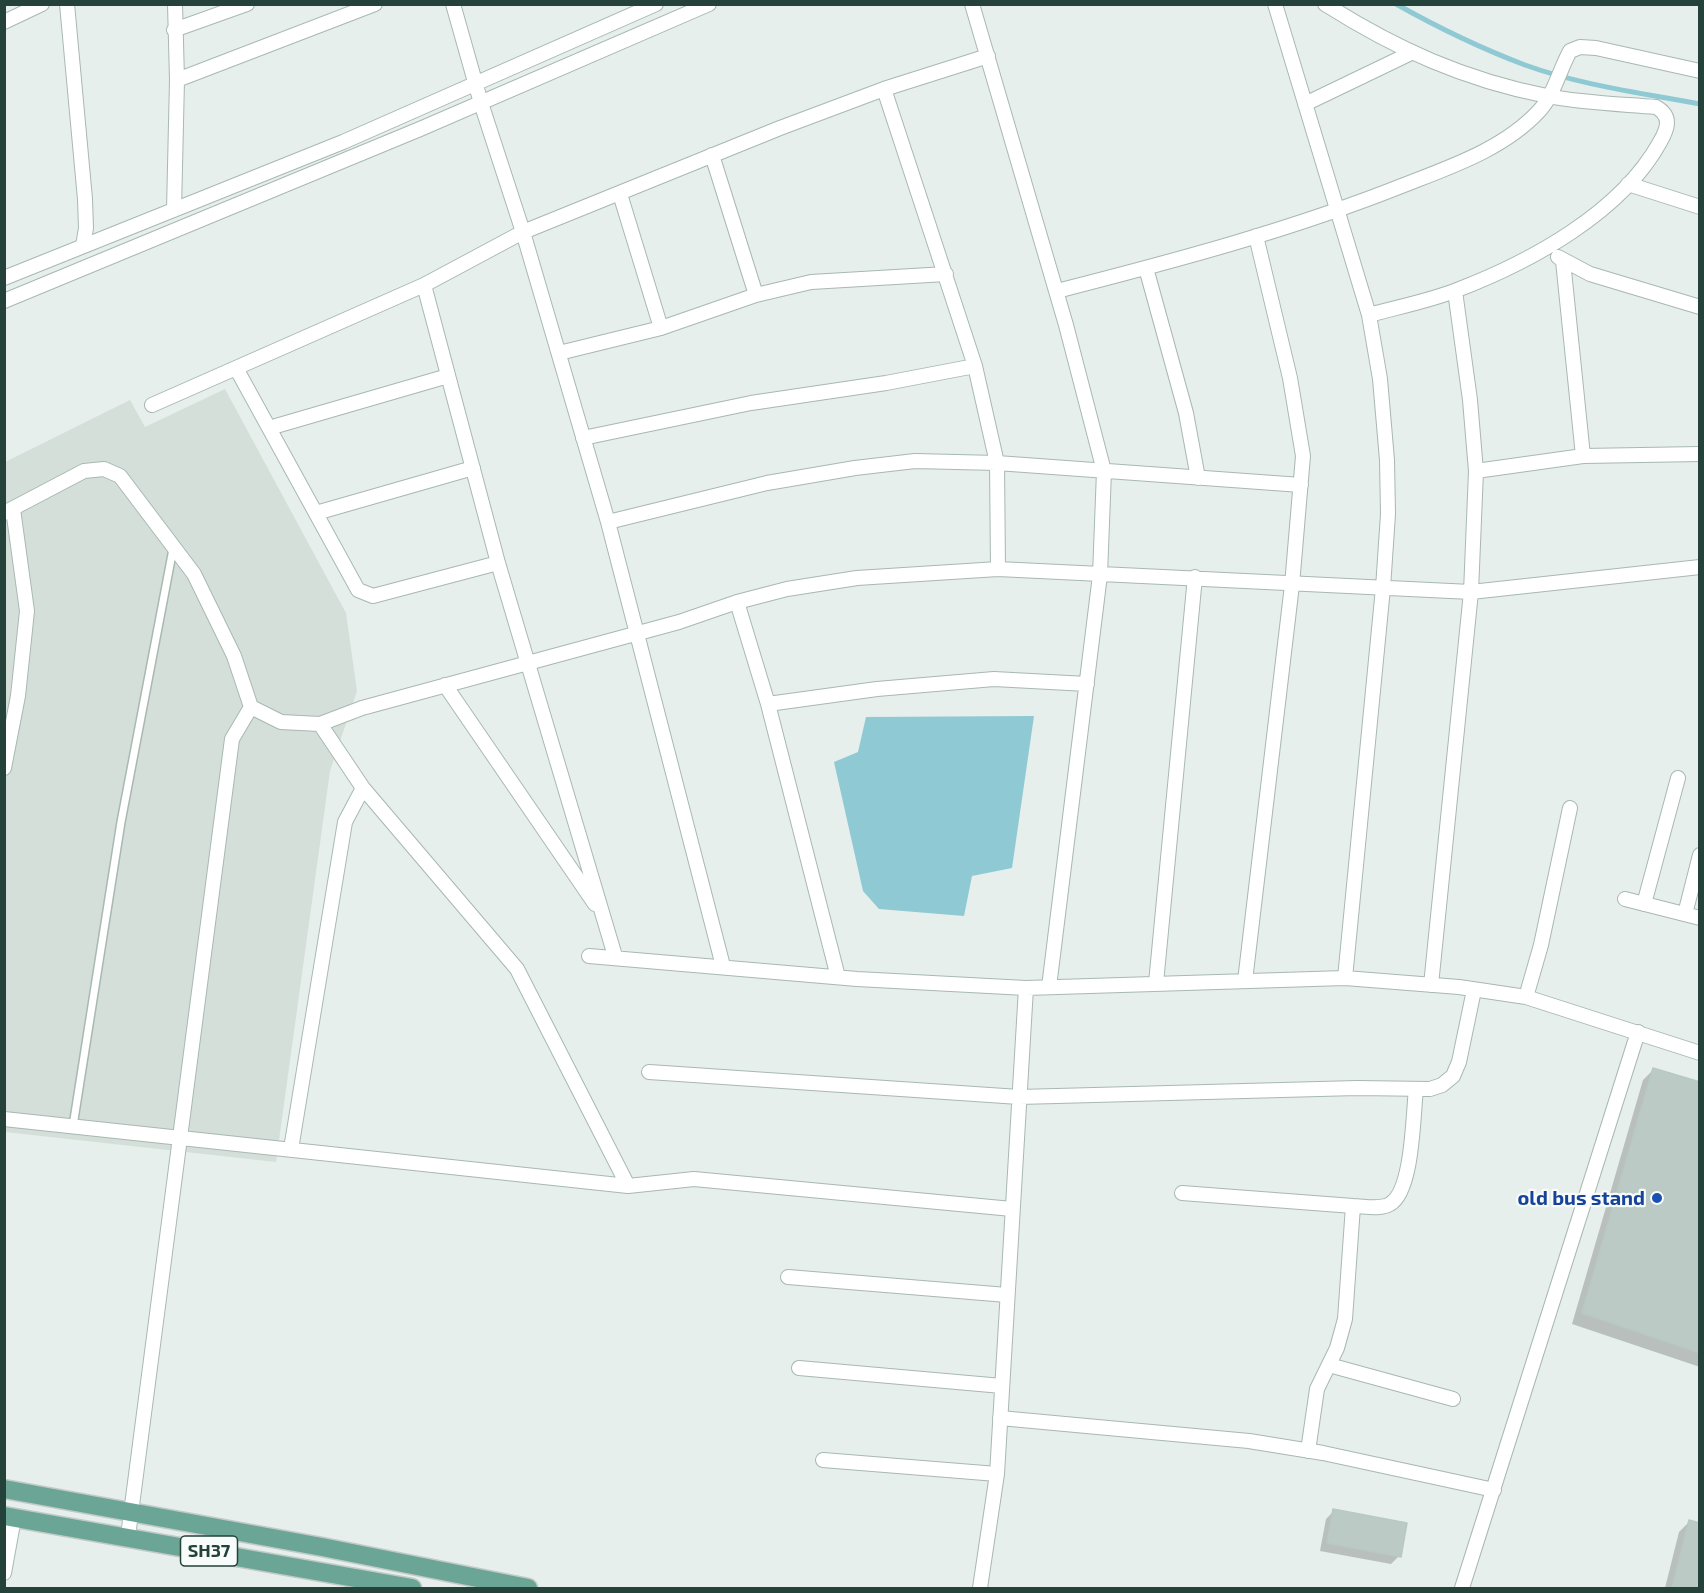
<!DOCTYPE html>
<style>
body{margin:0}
#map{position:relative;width:1704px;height:1593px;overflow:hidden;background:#e6efeb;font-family:"Exo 2",sans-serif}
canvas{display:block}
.frame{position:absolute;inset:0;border:6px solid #24423a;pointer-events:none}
</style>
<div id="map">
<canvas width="1704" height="1593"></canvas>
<div class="frame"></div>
</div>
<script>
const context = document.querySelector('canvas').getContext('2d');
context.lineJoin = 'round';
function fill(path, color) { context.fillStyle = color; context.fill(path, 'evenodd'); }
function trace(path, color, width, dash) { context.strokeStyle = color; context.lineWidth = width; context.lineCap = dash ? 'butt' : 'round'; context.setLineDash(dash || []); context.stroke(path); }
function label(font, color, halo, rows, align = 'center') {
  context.font = font + ' "Exo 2",sans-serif'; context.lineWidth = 4.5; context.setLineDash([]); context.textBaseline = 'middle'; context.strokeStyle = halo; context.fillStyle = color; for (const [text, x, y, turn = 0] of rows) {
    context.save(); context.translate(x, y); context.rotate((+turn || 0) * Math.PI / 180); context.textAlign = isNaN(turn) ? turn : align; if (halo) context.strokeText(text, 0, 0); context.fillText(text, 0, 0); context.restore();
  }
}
fill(new Path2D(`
 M225 389 346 613 357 691 330 771 276 1162 5 1132V462L130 400 145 427Z`), '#d4dfda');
fill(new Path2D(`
 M1034 716 1012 868 972 876 964 916 879 909 863 891 834 762 858 752 866 717Z`), '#8ec9d4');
fill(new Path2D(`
 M1653 1070 1700 1084V1367L1572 1324 1643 1080Z
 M1334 1511 1399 1556 1391 1564 1320 1551 1326 1519Z
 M1689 1522 1700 1525V1588H1665L1679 1532Z`), '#0003');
trace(new Path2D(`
 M1396 4C1437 27 1480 48 1525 65 1580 85 1641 93 1700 104`), '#8ec9d4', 5);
const building = new Path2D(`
 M1653 1068 1700 1082V1353L1582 1313Z
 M1333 1509 1407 1523 1401 1557 1327 1543Z
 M1689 1520 1700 1523V1588H1672Z`);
fill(building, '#bbcac4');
trace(building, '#b8c9c2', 1.5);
const service = new Path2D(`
 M73 1126 121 822 173 549`);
const minor = new Path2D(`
 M67 4 85 199 86 228 83 246
 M453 4 481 103 523 232 608 522 723 966
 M972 4 1066 325 1104 471 1100 575 1049 987
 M1275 4 1369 315 1380 379 1387 460 1388 514 1383 588 1345 978
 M1325 4C1396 49 1465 80 1547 96 1583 103 1620 104 1656 107 1672 116 1668 128 1660 142 1621 213 1530 262 1457 290 1429 301 1398 307 1369 315
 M4 22 42 4
 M174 30 247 4
 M177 80 375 4
 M884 89 975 366 997 463 998 569
 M1305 104 1411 53
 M712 155 756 295
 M1628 184 1700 207
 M620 194 661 328
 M174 210 177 80 175 4
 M1558 257 1590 274 1700 307
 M1563 261 1583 456
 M1146 268 1186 413 1198 478
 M4 278 343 142 656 4
 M424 285 498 563 615 956
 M1057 291C1174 261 1291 230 1404 185 1450 167 1504 149 1539 111 1554 95 1559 71 1570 51L1580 47 1596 48 1700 71
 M4 301 420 129 709 4
 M559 353 661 328 756 295 811 282 946 274
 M236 368 358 590 373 596 498 563
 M152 405 424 285 523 232 780 128 884 89 988 56
 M269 428 448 376
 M583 438 751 403 886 383 975 366
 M1476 471 1583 456 1700 454
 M4 513 84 471 104 469 120 476 194 574 234 656 251 707 281 722 320 724 362 708 679 622 737 602 787 589 857 578 998 569 1471 592 1700 567
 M316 513 473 468
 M608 522 767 483 855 468 915 461 997 463 1301 485
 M737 602 768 704 838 977
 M445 685 595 904
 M768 704 877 689 994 679 1087 684
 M320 724 363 788 517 969 628 1186
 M4 768 18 696 27 611 13 509
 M1625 899 1700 918
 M1644 904 1678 778
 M1685 914 1700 855
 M589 956 857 979 1026 988 1345 978 1459 987 1526 997 1700 1053
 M1245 981 1292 585 1303 456 1290 378 1256 236
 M1156 983 1195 577
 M1431 985 1471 592 1476 471 1470 400 1455 291
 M1526 997 1541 945 1570 808
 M649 1072 1019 1097 1357 1088 1430 1089 1442 1085 1453 1076 1459 1062 1474 990
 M4 1119 628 1186 694 1179 1012 1209
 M291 1149 345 822 363 788
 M1182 1193 1353 1206C1364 1206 1380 1210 1390 1204 1413 1191 1413 1114 1416 1089
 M788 1277 1007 1295
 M1329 1365 1453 1399
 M799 1368 1002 1386
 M1000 1418 1249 1441 1323 1453 1494 1490
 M1308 1451 1317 1389 1337 1348 1345 1319 1353 1206
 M823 1460 997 1474
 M128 1536 232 739 251 707
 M4 1573 14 1518
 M980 1588 997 1474 1026 988
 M1462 1588 1638 1032`);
const primary = new Path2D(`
 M4 1489 322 1547 528 1588
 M4 1516 412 1588`);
trace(service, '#a8b8b2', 10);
trace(minor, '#a8b8b2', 16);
trace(primary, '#c2cac8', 21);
trace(service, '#fff', 7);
trace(minor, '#fff', 14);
trace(primary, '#6aa596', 18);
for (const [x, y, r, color] of [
 [1657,1198,6,"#1a4fb4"]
]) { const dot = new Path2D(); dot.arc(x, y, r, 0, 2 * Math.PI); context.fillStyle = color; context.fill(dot); trace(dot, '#f7fbf9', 2); }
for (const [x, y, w] of [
 [209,1551,57]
]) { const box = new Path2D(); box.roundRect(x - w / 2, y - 15, w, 30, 4.5); context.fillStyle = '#f7fbf9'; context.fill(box); trace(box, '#24423a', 1.5); }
label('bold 18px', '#24423a', null, [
 ["SH37",209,1551]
]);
label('bold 20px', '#164399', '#f7fbf9', [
 ["old bus stand",1645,1198]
], 'right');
</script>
